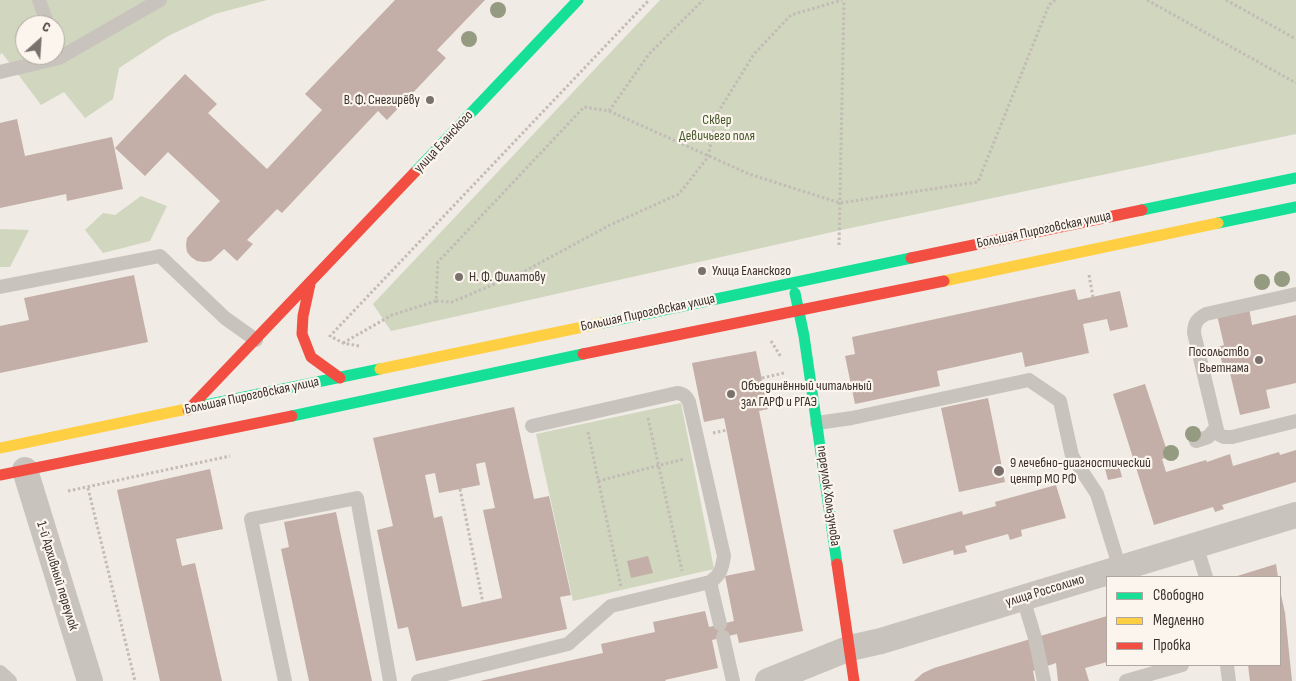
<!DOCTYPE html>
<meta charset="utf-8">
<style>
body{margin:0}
#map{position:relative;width:1296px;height:681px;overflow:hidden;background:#f0ebe5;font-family:"Sofia Sans Condensed",sans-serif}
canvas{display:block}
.legend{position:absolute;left:1106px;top:576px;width:175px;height:90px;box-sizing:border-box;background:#fbf5ee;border:1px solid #aea6a0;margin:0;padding:6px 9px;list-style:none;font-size:15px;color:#3b302b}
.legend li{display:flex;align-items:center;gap:10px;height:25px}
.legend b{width:25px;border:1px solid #aea6a0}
.north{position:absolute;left:15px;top:15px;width:50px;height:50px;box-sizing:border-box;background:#fbf5ee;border:1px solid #aea6a0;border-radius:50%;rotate:26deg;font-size:14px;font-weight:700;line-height:20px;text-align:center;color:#3b302b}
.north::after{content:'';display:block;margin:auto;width:18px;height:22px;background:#7a716c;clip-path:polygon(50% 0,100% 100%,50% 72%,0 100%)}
</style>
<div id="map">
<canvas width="1296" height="681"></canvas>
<ul class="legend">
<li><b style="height:6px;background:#16e098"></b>Свободно</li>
<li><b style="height:6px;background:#ffcf43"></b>Медленно</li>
<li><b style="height:6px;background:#f24e42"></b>Пробка</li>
</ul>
<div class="north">С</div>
</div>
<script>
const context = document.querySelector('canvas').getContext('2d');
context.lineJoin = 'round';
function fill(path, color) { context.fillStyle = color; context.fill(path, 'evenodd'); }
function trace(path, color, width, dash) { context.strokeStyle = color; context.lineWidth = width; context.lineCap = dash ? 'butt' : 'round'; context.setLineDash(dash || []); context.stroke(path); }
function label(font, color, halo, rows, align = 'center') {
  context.font = font + ' "Sofia Sans Condensed",sans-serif'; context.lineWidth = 4.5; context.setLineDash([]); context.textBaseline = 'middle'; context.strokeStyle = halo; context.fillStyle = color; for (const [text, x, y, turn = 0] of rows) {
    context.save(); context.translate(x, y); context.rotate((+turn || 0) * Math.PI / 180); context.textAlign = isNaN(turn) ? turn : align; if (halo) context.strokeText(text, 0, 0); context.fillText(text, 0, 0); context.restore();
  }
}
fill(new Path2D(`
 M0 0H267L215 14 168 36 119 68 113 99 85 118 64 92 41 105 2 53 0 55ZM25 25H55V55H25Z
 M660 0H1296V134L846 229 391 331 373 304Z
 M141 196 167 206 150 241 103 253 85 230 103 213 115 215Z
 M0 229 29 230 10 267H0Z
 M681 403 714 569 573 601 536 434Z`), '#d1d6bf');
fill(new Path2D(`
 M395 0H485L437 50 446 58 387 120 378 111 282 213 277 209 247 240 253 244 237 261 224 249 211 261 204 262 197 261 191 257 187 252 186 245 187 238 220 201 168 152 145 176 115 148 185 74 217 104 208 113 267 169 322 110 305 94Z
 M17 119 25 156 112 137 123 189 67 201 66 194 0 208V123Z
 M134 275 148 342 0 373V326L29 320 24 298Z
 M1075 289 1078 300 1120 291 1128 327 1110 331 1107 319 1083 324 1089 353 1025 367 1022 352 937 371 940 386 855 404 845 356 855 354 852 337Z
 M1249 308 1252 325 1296 315V383L1266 390 1270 408 1240 415 1230 373 1225 374 1218 347 1224 345 1217 315Z
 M756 351 768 409 759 411 803 631 739 643 737 634 712 640 718 668 665 680 666 681H480L603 653 601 644 655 632 653 622 705 611 709 627 734 621 725 576 755 570 724 418 704 422 692 363Z
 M1145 384 1169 457 1162 459 1166 472 1206 460 1207 462 1230 454 1233 466 1279 452 1280 455 1296 450V482L1222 505 1224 509 1215 512 1213 507 1154 525 1113 394Z
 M988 398 1005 482 959 492 941 408Z
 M514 407 534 499 549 496 571 595 560 597 567 629 416 661 408 627 398 629 377 530 393 526 373 438ZM485 462 495 508 483 510 502 598 462 607 442 516 434 518 425 475 435 473 439 493 480 485 476 464Z
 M1117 458 1122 477 1108 480 1103 461Z
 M210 469 223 529 176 539 182 566 195 563 222 681H160L117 490Z
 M1056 485 1066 518 1021 530 1022 536 1010 540 1008 534 965 546 967 552 954 555 953 550 903 564 893 530 962 511 963 515 996 506 995 502Z
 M336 512 341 536 372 681H309L281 549 289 547 284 522Z
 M648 556 653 573 631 578 627 561Z
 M1276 564 1278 577H1234Z
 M1280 590 1285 613 1292 681H1250L1248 665H1280Z
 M1107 616V662L1085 668 1089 681H1058L1056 663 1033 671 1035 681H914L923 673 934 668Z`), '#c3afa7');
trace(new Path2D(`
 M1147 0 1296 83
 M1226 0 1296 39
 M609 111 749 174 840 203 978 182 1049 5 1055 0
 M839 245 844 0
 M1089 275 1093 297
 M436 301 452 302 523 272 610 225 679 194 708 157 717 114 754 54 791 15 842 0
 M771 341 781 357
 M343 343 392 315 436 301 438 262 584 107 609 111 649 54 703 0
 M359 346 343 343 330 336 649 0
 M762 378 784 373
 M648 418 682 571
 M588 432 621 587
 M713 433 727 430
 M598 481 684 459
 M88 488 135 681
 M460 489 483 603
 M68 491 230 456`), '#c2bbb6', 3, [2.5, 2.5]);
trace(new Path2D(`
 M39 0 48 25
 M0 72 59 58 160 0
 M0 287 160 256 225 318 256 340
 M1296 294 1206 314C1197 319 1194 323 1194 333L1218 434 1224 437H1232L1296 421
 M817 423 852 418 1029 380 1060 401 1072 456 1097 494 1120 569
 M1196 441 1208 437 1216 428
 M1196 545 1206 577
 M710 582 720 624
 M1023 598 1035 638 1044 681
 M723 637 733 681
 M1227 665 1229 681
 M0 672 10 681
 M285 681 251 519 357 498 390 681
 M418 681 568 644 611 606 710 582C721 575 722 568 724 556L689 402C686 396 684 394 677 393L532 426
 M1126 681 1182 665`), '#c9c3be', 14);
trace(new Path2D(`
 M25 470 90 681
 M768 681 850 648 881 641 1296 515`), '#c9c3be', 26);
trace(new Path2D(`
 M415 172 578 0
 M1142 210 1296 178
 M1218 223 1296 207
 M795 293 804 336 837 564
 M602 323 911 258
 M196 407 380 369
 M292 416 583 354`), '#16e098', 11);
trace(new Path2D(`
 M944 281 1218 223
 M380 369 602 323
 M0 448 196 407`), '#ffcf43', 11);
trace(new Path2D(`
 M911 258 1142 210
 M310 284 303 316 302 334 311 357 340 378
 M583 354 944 281
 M188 410 415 172
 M0 475 292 416
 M837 564 854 681`), '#f24e42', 11);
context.fillStyle = '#959b80';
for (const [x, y] of [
 [498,10],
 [469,39],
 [1282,279],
 [1262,282],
 [1193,434],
 [1171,453]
]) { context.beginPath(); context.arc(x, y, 8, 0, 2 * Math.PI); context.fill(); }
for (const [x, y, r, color] of [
 [430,100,5,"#7a716c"],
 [702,271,5,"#7a716c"],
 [459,277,5,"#7a716c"],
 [1259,360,5,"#7a716c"],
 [731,394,5,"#7a716c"],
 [999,471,6,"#7a716c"]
]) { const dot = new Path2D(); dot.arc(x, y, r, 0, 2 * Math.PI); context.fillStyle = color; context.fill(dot); trace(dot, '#fbf5ee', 2); }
label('14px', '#3b302b', '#fbf5ee', [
 ["В. Ф. Снегирёву",420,100,"right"],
 ["Улица Еланского",712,271],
 ["Н. Ф. Филатову",469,277],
 ["Посольство",1249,352,"right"],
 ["Вьетнама",1249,368,"right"],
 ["Объединённый читальный",741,386],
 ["зал ГАРФ и РГАЭ",741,402],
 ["9 лечебно-диагностический",1010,463],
 ["центр МО РФ",1010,479]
], 'left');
label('14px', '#4a5a2e', '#fbf5ee', [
 ["Сквер",717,120],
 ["Девичьего поля",717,136]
]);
label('14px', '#3b302b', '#fbf5ee', [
 ["улица Еланского",444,142,-47],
 ["Большая Пироговская улица",1044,230,-12],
 ["Большая Пироговская улица",648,313,-12],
 ["Большая Пироговская улица",252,396,-12],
 ["переулок Хользунова",828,496,82],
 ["1-й Архивный переулок",57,576,73],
 ["улица Россолимо",1045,591,-17]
]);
</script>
